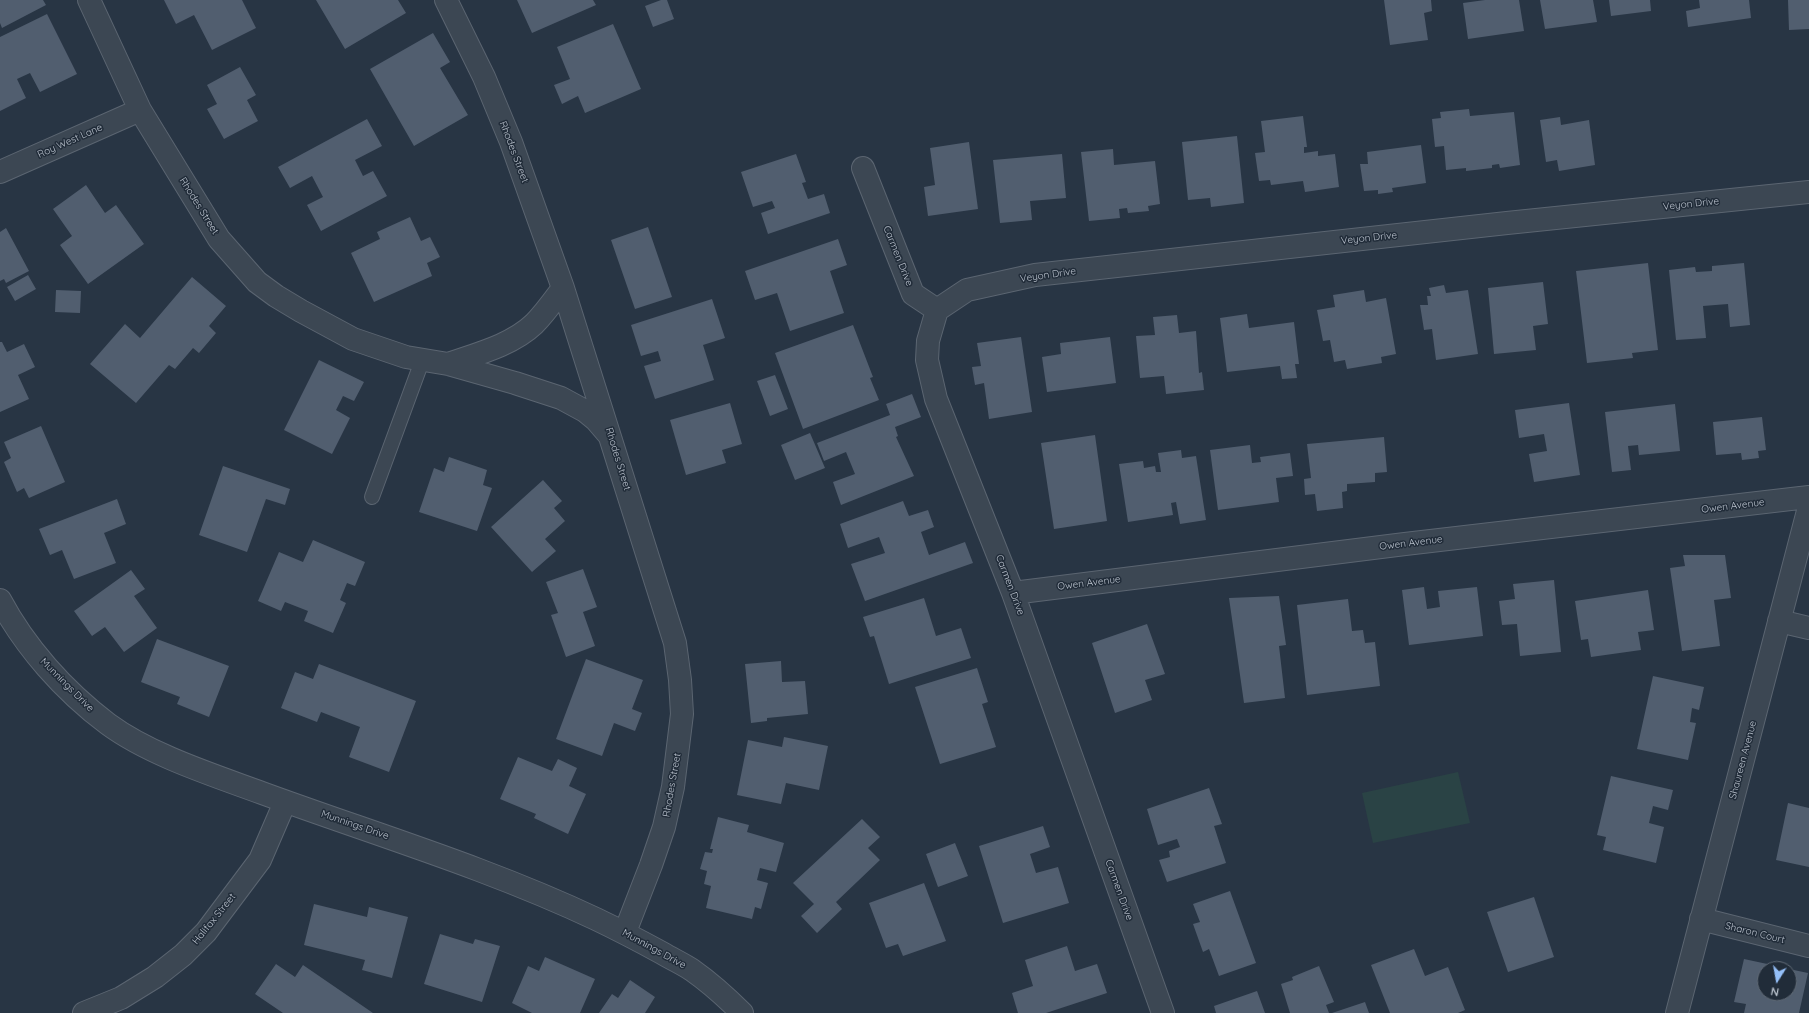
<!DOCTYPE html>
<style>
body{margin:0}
#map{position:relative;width:1809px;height:1013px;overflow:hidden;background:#283544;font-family:Quicksand,sans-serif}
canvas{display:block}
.north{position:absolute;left:1757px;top:961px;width:40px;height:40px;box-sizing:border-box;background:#212c39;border:1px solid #5e6874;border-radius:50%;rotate:191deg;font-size:11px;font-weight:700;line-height:16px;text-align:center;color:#bac2cd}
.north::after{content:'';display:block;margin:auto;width:14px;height:18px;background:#94bff8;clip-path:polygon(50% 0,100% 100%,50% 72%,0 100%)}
</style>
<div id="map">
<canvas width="1809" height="1013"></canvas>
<div class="north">N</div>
</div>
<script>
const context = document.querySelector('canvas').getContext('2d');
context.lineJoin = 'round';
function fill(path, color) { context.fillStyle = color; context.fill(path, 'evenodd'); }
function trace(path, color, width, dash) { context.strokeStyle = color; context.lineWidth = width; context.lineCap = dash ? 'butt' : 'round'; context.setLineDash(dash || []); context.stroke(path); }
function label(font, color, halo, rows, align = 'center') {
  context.font = font + ' Quicksand,sans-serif'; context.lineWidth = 3; context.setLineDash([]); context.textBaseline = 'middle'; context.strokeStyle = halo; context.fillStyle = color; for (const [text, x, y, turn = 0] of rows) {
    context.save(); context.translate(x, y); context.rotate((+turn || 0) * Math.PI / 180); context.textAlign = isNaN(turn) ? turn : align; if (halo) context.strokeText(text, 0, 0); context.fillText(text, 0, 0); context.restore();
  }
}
fill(new Path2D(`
 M1458 772 1470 823 1373 843 1362 793Z`), '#2a4345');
fill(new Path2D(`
 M0 0H43L46 5 2 28 0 23Z
 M164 0H242L256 28 212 50 194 15 176 24Z
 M316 0H398L406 13 345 49Z
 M517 0H593L596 5 532 33Z
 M661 0H667L674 19 653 27 645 6Z
 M1384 0H1431L1432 11 1424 13 1428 40 1390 45Z
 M1485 0H1519L1524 31 1468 39 1463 3Z
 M1540 0H1593L1597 22 1545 29Z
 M1609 0H1650L1651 11 1611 16Z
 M1699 0H1749L1751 18 1688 27 1686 11 1700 8Z
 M1788 0H1809V29L1789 30Z
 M47 14 77 74 40 92 30 73 17 79 26 98 0 111V37Z
 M613 24 641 89 585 113 578 96 562 104 554 85 570 79 557 47Z
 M433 33 450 62 440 68 468 115 414 146 370 69Z
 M240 67 256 95 247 100 258 121 224 139 207 109 217 104 207 85Z
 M1469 109 1470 116 1514 112 1520 165 1500 168 1499 164 1492 165V168L1466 171V168L1446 170 1444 146 1435 147 1432 119 1441 118 1440 112Z
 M1303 116 1307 147H1304V153L1318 151V156L1335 154 1339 187 1305 192 1303 181 1271 185 1270 180 1259 181 1255 153 1265 152 1261 121Z
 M1560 117 1561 125 1589 120 1595 165 1559 171 1557 160 1546 162 1540 120Z
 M367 119 382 146 355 160 363 176 373 171 387 196 321 231 307 205 323 197 312 176 290 188 278 167Z
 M1237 136 1244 203 1211 207 1210 198 1188 200 1182 142Z
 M969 142 978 209 928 216 924 187 935 185 930 148Z
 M1421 145 1426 183 1392 188 1393 192 1378 194V190L1364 191 1360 164H1368L1367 152Z
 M1113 149 1114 165 1155 161 1160 204 1148 206 1149 211 1128 213 1127 208 1119 209 1120 218 1089 221 1081 152Z
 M796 154 806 182 802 183 808 199 824 194 830 213 768 234 761 213 775 208 772 201 753 207 741 172Z
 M1062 154 1066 198 1030 201 1032 220 1000 223 993 160Z
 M86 185 105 213 116 205 144 244 88 284 60 245 72 236 53 209Z
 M410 217 421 241 430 237 440 257 427 263 432 276 374 302 351 253 380 239 377 232Z
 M648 227 672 297 635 309 611 240Z
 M6 228 29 271 6 283 4 279 0 281V232Z
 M838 239 847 265 830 271 844 313 790 331 777 293 755 300 745 271Z
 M1648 263 1658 350 1632 353 1633 358 1587 363 1576 271Z
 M1744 263 1750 325 1730 327 1728 304 1703 306 1706 338 1676 340 1669 270 1695 267 1696 272 1712 271V266Z
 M28 275 36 289 15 301 7 287Z
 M192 277 226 306 209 326 216 333 199 353 193 348 175 369 169 365 136 403 90 364 125 324 140 338Z
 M1543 282 1548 324 1533 326 1536 350 1494 354 1488 288Z
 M1444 285 1446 293 1468 290 1478 354 1436 360 1432 329 1424 330 1420 305H1428L1427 296H1431L1429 288Z
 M56 290 81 291 80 313 55 312Z
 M1364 290 1366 302 1386 298 1396 354 1381 357 1382 363 1347 369 1345 360 1334 362 1330 340 1323 341 1317 310 1335 307 1333 295Z
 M712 299 725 338 703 345 714 380 655 399 644 366 661 361 658 351 641 356 631 325Z
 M1247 314 1249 328 1294 322 1299 364H1295L1297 378 1282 379 1280 366 1227 372 1220 318Z
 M1177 315 1179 333 1196 331 1199 373 1202 372 1204 390 1166 394 1164 376 1140 378 1136 336 1155 335 1153 317Z
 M853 325 873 377 870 378 879 400 803 429 775 353Z
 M1021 337 1032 412 989 419 984 383 975 385 972 367 981 366 977 343Z
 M1110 337 1116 383 1047 392 1042 357 1061 354 1060 343Z
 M0 342H2L7 352 24 344 35 367 18 375 29 399 0 412Z
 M319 360 364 382 354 401 343 396 336 410 350 418 332 454 284 430Z
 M775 375 788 409 770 416 757 381Z
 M912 394 921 417 895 427 898 436 896 437 914 476 841 505 833 482 855 474 846 452 824 461 817 443 890 415 886 404Z
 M730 403 742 444 722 450 726 463 686 475 670 420Z
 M1569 403 1580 475 1534 482 1529 454 1547 451 1544 434 1519 438 1515 410Z
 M1675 404 1680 451 1639 455 1638 445 1628 446 1631 470 1612 472 1605 412Z
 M1762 417 1766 450 1758 451 1759 458 1742 460 1741 453 1716 455 1713 422Z
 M41 426 65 482 29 498 24 488 17 492 4 462 11 458 4 442Z
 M810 433 825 468 795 480 781 445Z
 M1095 435 1107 521 1054 529 1041 443Z
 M1384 437 1387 472 1375 473V482L1347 484V491L1342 492 1343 508 1317 511 1315 494 1305 495 1304 479 1311 478 1307 444Z
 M1250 445 1252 463 1261 462 1260 457 1290 453 1293 476 1276 478 1279 502 1218 510 1210 450Z
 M1181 450 1182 458 1196 456 1206 520 1180 524 1176 502 1171 503 1173 515 1128 522 1119 464 1143 461 1144 468 1155 466 1156 472H1161L1158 453Z
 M449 457 487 470 483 485 492 488 477 531 419 512 434 468 444 472Z
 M223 466 290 489 285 505 266 499 247 552 199 535Z
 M543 480 562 501 554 508 565 521 545 539 556 551 532 572 491 527Z
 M117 499 126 524 104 533 116 563 74 579 62 550 50 555 39 529Z
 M903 501 909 516 928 510 934 527 921 532 929 555 965 542 973 563 865 601 851 564 885 553 879 537 848 548 840 524Z
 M313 540 365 562 355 586 347 583 340 600 346 603 333 633 304 621 308 611 285 602 281 611 258 601 279 552 303 562Z
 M1683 555H1725L1731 598 1714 600 1720 646 1682 651 1670 568 1685 566Z
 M583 569 597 607 583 612 595 646 566 657 551 615 558 613 546 582Z
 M131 570 145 589 134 596 157 628 124 652 105 627 92 636 74 611Z
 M1554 580 1561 652 1520 656 1517 624 1502 625 1499 601 1515 599 1513 584Z
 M1424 587 1427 609 1440 607 1438 591 1477 587 1483 636 1409 645 1402 590Z
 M1648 590 1654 630 1638 632 1641 650 1591 657 1588 639 1581 640 1575 601Z
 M1279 596 1286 645 1279 646 1285 698 1244 703 1229 598Z
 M924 598 936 636 961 628 971 658 889 684 874 636 870 637 863 617Z
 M1348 599 1352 631 1363 630 1365 643 1375 642 1380 686 1307 695 1297 605Z
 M1147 624 1165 674 1145 680 1152 700 1115 713 1092 643Z
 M157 639 229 666 209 717 177 704 180 697 141 682Z
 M586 659 643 680 632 709 642 713 635 731 614 723 602 756 556 739Z
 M781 661 782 682 805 681 808 714 767 718V721L751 723 745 664Z
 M319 664 416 701 389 772 349 757 360 727 321 712 317 722 281 708 295 672 313 679Z
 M977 668 988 702 982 704 996 747 940 764 915 687Z
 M1653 676 1704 687 1699 710 1692 708 1690 722 1696 723 1688 760 1637 749Z
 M784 737 828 746 819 790 786 783 781 804 737 795 748 740 782 747Z
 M518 757 552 771 558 759 577 768 569 786 586 794 568 834 534 818 536 814 500 799Z
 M1611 776 1673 790 1668 810 1653 806 1649 823 1664 827 1656 863 1603 850 1606 837 1597 835Z
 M1209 788 1222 824 1214 826 1226 863 1167 882 1159 860 1170 857 1169 851 1180 847 1177 839 1158 845 1147 809Z
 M1788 803 1809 808V867L1776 860Z
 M718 817 749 825 747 832 784 843 776 872 760 868 757 880 768 883 761 909 755 907 752 919 706 908 711 886 704 884 707 871 700 869 705 852 712 853 713 849H710Z
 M862 819 880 837 868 848 880 860 836 902 842 909 817 933 801 916 814 904 793 883Z
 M1043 826 1050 847 1030 854 1036 873 1058 867 1069 903 1003 923 979 846Z
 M955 843 968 876 938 887 926 854Z
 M924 883 946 941 903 956 898 944 886 948 869 903Z
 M1230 891 1256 963 1219 976 1209 949 1203 952 1193 924 1200 922 1193 904Z
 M1534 897 1554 957 1508 972 1487 912Z
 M314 904 367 917 369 907 408 917 392 978 362 970 365 960 304 945Z
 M440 934 473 944 475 939 500 946 482 1002 424 984Z
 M1067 946 1075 971 1097 964 1107 993 1046 1013H1018L1012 993 1033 986 1025 960Z
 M1414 949 1425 976 1448 967 1465 1010 1458 1013H1390L1371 965Z
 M545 957 595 979 580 1013H532L512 1003 528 966 539 971Z
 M1744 959 1786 968 1765 969V993H1789V969L1808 973 1799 1013H1744L1746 1004 1734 1002Z
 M276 964 295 977 303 965 373 1013H283L255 994Z
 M1319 966 1334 1002 1326 1005 1329 1013H1290L1281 984 1293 980 1292 977Z
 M630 980 655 997 645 1013H599L612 994 618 998Z
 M1257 991 1265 1013H1216L1214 1006Z
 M1365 1002 1369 1013H1332Z`), '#515e6f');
const lane = new Path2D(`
 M372 497 422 361`);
const street = new Path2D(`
 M89 0 140 110 219 239 257 282 276 296 301 311 353 339 406 357 448 364 515 383 561 398 585 411 596 420 608 434
 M446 0 484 77 511 142 563 288 675 643 680 680 682 714 673 787 664 827 651 865 625 932
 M863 168 913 294 937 310
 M0 172 140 110
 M937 310 967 290 1035 275 1507 223 1809 192
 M937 310 928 341 927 360 936 399 1013 593 1163 1013
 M448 364C477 354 512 345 534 324 545 313 554 300 563 288
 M1013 593 1405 544 1809 497
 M0 600C25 647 64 691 108 724 150 755 213 775 262 793 374 834 488 868 596 919 619 930 640 941 662 953 672 959 683 964 692 970 709 982 727 998 742 1013
 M1779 621 1809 628
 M1701 919 1809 946
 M84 1013 121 998 155 977 183 955 206 932 260 860 285 802
 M1677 1013 1809 507`);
trace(lane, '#5b6571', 16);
trace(street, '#5b6571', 24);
trace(lane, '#3c4753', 14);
trace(street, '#3c4753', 22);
label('10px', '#bac2cd', '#212c39', [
 ["Roy West Lane",70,141,-24],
 ["Rhodes Street",514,152,69],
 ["Veyon Drive",1691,204,-6],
 ["Rhodes Street",199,206,58],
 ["Veyon Drive",1369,238,-6],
 ["Carmen Drive",898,256,68],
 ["Veyon Drive",1048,275,-8],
 ["Rhodes Street",618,459,73],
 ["Owen Avenue",1733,506,-7],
 ["Owen Avenue",1411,543,-7],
 ["Owen Avenue",1089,583,-7],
 ["Carmen Drive",1010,585,69],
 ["Munnings Drive",67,685,45],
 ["Shaureen Avenue",1743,760,-75],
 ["Rhodes Street",672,785,-80],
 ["Munnings Drive",355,825,19],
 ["Carmen Drive",1119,890,70],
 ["Halifax Street",214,919,-51],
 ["Sharon Court",1755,933,14],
 ["Munnings Drive",654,949,29]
]);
</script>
